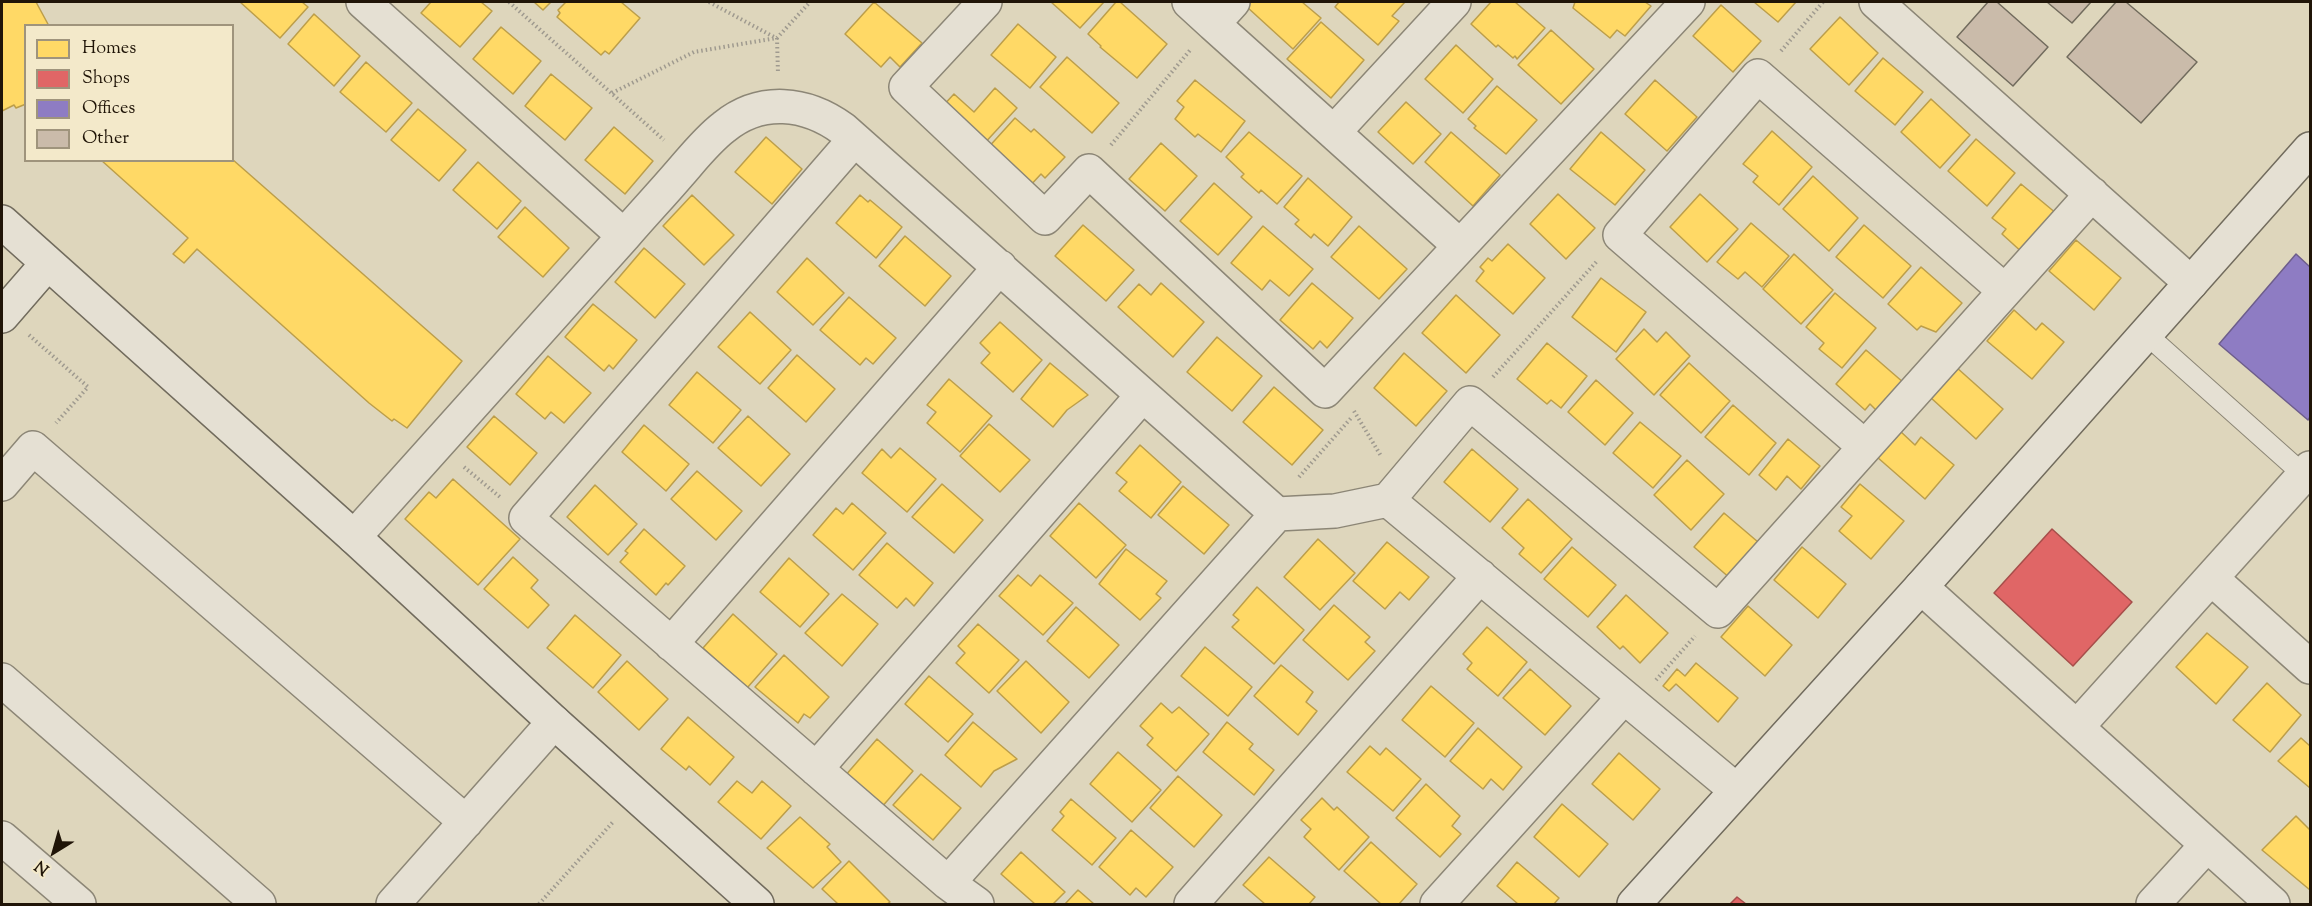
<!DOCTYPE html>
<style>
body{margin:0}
#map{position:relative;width:2312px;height:906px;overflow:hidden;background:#ded6bc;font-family:"Sorts Mill Goudy",serif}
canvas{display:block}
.frame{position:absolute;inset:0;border:3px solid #201508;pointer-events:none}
.legend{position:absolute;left:24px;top:24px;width:210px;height:138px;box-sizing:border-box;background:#f3e9ca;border:2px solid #9f947c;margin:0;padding:8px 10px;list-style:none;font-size:18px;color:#201508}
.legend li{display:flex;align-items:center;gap:12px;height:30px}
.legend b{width:30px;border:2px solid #9f947c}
.north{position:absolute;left:24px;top:822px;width:60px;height:60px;-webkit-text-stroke:4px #f3e9ca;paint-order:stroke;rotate:217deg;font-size:16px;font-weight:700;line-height:24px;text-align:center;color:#201508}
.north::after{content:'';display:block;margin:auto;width:21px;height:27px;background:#201508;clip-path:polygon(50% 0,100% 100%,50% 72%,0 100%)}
</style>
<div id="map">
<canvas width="2312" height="906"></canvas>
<div class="frame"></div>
<ul class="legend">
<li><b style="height:16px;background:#ffd966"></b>Homes</li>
<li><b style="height:16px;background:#e06666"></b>Shops</li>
<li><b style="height:16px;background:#8e7cc3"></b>Offices</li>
<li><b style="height:16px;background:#cabbaa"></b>Other</li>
</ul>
<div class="north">N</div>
</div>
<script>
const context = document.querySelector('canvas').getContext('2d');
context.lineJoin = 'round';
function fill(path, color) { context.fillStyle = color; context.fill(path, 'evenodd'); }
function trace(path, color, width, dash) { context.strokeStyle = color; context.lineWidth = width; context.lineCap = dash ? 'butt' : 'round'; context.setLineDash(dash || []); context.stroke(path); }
const homes = new Path2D(`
 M2 2H36L49 26H26V104L16 108 14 105 2 111Z
 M240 2H302L308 7 280 38Z
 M431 2H481L492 11 460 47 421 13Z
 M534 2H551L543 10Z
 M566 2H621L640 18 609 54 605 51 601 55 557 17 560 13 558 10Z
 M874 2 922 43 900 67 890 57 881 67 845 34Z
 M1051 2H1104L1080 28Z
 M1116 2H1120L1167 44 1137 78 1100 47 1101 46 1088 34Z
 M1251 2H1302L1321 18 1293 49 1247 7Z
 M1339 2H1405L1392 16 1399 21 1378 45 1335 7Z
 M1491 2H1515L1545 28 1517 59 1515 56 1513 58 1498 45 1496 47 1471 24Z
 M1575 2H1645L1651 6 1625 36 1617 30 1610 38 1573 8Z
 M1754 2H1796L1778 22Z
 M1721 5 1761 41 1733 72 1693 36Z
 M314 14 360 56 334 86 288 44Z
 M1840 17 1878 53 1849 85 1810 49Z
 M1321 22 1364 60 1331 98 1287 59Z
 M1018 24 1056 57 1030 88 991 55Z
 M501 27 541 61 513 94 473 59Z
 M1551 30 1594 69 1561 104 1518 65Z
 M1456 45 1493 79 1463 113 1425 79Z
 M1067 57 1119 103 1092 133 1040 87Z
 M1883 58 1923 92 1895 125 1855 91Z
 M366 62 412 103 386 132 340 92Z
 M551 74 592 108 565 140 525 106Z
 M1195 80 1245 121 1221 152 1198 134 1195 137 1175 119 1184 107 1177 101Z
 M1655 80 1697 117 1667 151 1625 114Z
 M1497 86 1537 120 1506 154 1474 128 1476 126 1468 119Z
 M995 88 1017 108 982 146 940 109 954 94 974 112Z
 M1931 99 1970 135 1940 168 1901 132Z
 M1406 102 1441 134 1413 164 1378 132Z
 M418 109 466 150 439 181 391 140Z
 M1015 118 1031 132 1034 129 1065 157 1045 178 1041 174 1028 188 986 150Z
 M614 127 653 161 625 194 585 160Z
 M1772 131 1812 167 1779 205 1753 182 1758 176 1743 164Z
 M1249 132 1302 176 1277 204 1261 190 1259 193 1241 177 1244 174 1226 157Z
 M1451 132 1500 175 1473 206 1425 162Z
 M1601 132 1645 170 1615 205 1570 169Z
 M766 137 802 169 772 204 735 172Z
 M1976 139 2015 173 1987 206 1948 171Z
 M1161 143 1197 176 1165 211 1129 179Z
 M232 159 462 361 407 428 394 419 392 421 369 403 197 249 184 263 173 254 188 238 101 160H232Z
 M478 162 521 201 497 229 453 190Z
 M1813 176 1858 218 1829 251 1783 209Z
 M1308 178 1352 217 1328 246 1314 234 1311 238 1295 224 1299 220 1284 207Z
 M1214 183 1252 217 1218 255 1180 221Z
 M2021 184 2057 214 2024 254 2002 234 2006 229 1992 218Z
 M1558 194 1595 228 1566 259 1530 224Z
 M1700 194 1738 229 1707 262 1670 227Z
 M692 195 734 235 704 265 663 226Z
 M860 195 868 202 870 200 902 227 876 258 836 223Z
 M525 207 569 248 543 277 498 237Z
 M1751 223 1789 256 1762 287 1745 272 1738 279 1717 262Z
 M1083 225 1134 270 1106 301 1055 256Z
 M1864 225 1911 266 1883 298 1836 257Z
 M1263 226 1313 269 1289 296 1270 280 1262 290 1231 263Z
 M1359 226 1407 269 1379 299 1331 257Z
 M905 236 951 276 925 306 879 266Z
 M2076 240 2121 278 2094 310 2049 271Z
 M1508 244 1545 278 1513 314 1476 281 1484 271 1480 267 1488 258 1492 261Z
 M644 248 685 284 655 318 615 282Z
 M1794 254 1833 290 1801 324 1763 289Z
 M807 258 844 293 813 325 777 292Z
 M1921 267 1962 303 1936 332 1921 326 1917 330 1888 304Z
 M1601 278 1646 312 1616 352 1572 317Z
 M1161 283 1204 322 1173 357 1118 307 1139 284 1151 295Z
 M1312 283 1353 318 1327 348 1320 341 1313 349 1280 320Z
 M1835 293 1876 328 1842 368 1819 349 1824 343 1806 327Z
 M1456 295 1500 335 1466 373 1422 333Z
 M849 297 896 338 873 364 866 358 860 365 820 330Z
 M593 304 637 340 613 369 609 365 604 371 565 337Z
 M2014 310 2036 330 2042 323 2064 342 2032 379 1987 341Z
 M750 312 791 350 760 384 718 347Z
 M1000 322 1042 360 1013 392 981 363 990 353 980 343Z
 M1644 329 1657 342 1666 332 1690 356 1654 395 1616 359Z
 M1217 337 1262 376 1232 411 1187 372Z
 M1547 343 1587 376 1561 408 1551 400 1547 404 1517 379Z
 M1866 350 1904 383 1878 412 1870 404 1865 410 1836 384Z
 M1404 353 1447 391 1416 426 1374 388Z
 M797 355 835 389 806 422 768 388Z
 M548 356 591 393 564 423 551 412 545 419 516 394Z
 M1050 363 1088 395 1067 410 1053 427 1021 399Z
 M1689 363 1730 401 1701 433 1660 395Z
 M1956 367 2003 409 1976 439 1930 397Z
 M697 372 741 410 713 443 669 405Z
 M949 379 992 416 960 452 927 423 936 412 927 405Z
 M1596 380 1633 413 1605 445 1568 412Z
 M1274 387 1323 430 1292 465 1243 422Z
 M1733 405 1776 443 1749 475 1705 437Z
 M494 416 537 453 510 485 467 447Z
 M748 416 790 454 761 486 718 448Z
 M1640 422 1681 456 1653 488 1613 453Z
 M989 424 1030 460 1000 492 960 456Z
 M644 425 689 464 666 491 622 452Z
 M1900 431 1915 445 1921 437 1954 465 1925 499 1877 457Z
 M1788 439 1820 466 1801 489 1787 476 1776 490 1759 475Z
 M1140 445 1181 482 1151 518 1119 491 1127 482 1116 473Z
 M900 448 936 479 907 512 862 473 882 449 891 458Z
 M1472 449 1518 489 1490 522 1444 482Z
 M1687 460 1724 494 1691 530 1654 495Z
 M697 471 742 511 716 540 671 499Z
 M453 479 520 539 478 585 405 519 429 492 436 498Z
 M942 484 983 520 954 553 912 517Z
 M1860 484 1904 521 1871 559 1839 531 1852 516 1841 507Z
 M595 485 637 524 608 555 567 517Z
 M1183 486 1229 525 1204 554 1158 515Z
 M1528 499 1572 539 1541 573 1519 554 1524 548 1502 528Z
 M852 503 886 533 853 570 813 535 836 508 843 514Z
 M1079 503 1126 545 1096 578 1050 536Z
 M1724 513 1758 542 1731 579 1694 547Z
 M644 529 685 566 668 585 666 583 656 595 620 562 628 553 625 551Z
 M1318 539 1355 573 1320 610 1284 577Z
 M1387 542 1429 577 1409 600 1400 592 1385 609 1353 581Z
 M887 543 933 583 914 606 906 598 897 608 859 575Z
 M1572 547 1616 585 1588 617 1544 579Z
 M1802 547 1846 584 1818 618 1774 580Z
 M1126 549 1167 581 1156 594 1161 598 1140 620 1099 584Z
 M513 557 538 580 531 588 549 605 528 628 484 589Z
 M789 558 829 594 800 627 760 592Z
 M1018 575 1031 586 1040 575 1073 603 1043 635 999 596Z
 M1257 587 1304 630 1274 664 1232 627 1239 620 1233 615Z
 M842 594 878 624 842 666 805 633Z
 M1626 595 1668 633 1640 663 1623 646 1620 649 1597 627Z
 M1334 605 1370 637 1365 642 1375 651 1348 680 1303 640Z
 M1748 606 1792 645 1765 676 1721 637Z
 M1076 607 1119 645 1089 678 1047 641Z
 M733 614 777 654 747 688 703 648Z
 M575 615 621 655 593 688 547 648Z
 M978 624 1019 660 989 693 956 663 965 653 958 646Z
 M1487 627 1527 662 1498 696 1467 669 1472 663 1463 654Z
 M2207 633 2248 667 2216 704 2176 667Z
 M1205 647 1252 687 1228 716 1181 676Z
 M784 655 829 697 810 718 804 714 798 723 755 687Z
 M627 661 668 699 639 730 598 692Z
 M1026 661 1069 702 1041 733 997 691Z
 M1696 663 1738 698 1718 722 1676 684 1669 691 1663 686 1677 669 1685 676Z
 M1281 665 1313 692 1306 702 1317 711 1298 735 1254 696Z
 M1530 669 1571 706 1545 735 1503 698Z
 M929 676 973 714 948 742 905 704Z
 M2267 683 2301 715 2270 752 2233 720Z
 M1431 686 1474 723 1445 757 1402 720Z
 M1161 703 1172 713 1179 707 1209 734 1176 771 1147 745 1153 738 1140 726Z
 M688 717 734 757 710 785 689 766 686 770 661 749Z
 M973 722 1017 759 994 771 981 787 945 755Z
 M1227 722 1253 744 1249 749 1274 770 1254 795 1203 752Z
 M1478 728 1522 767 1503 790 1491 779 1483 789 1450 761Z
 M2301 738 2310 746V788L2278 761Z
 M877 739 913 771 881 808 845 776Z
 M1370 746 1380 755 1386 748 1421 779 1393 811 1347 772Z
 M1118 752 1161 790 1132 822 1090 784Z
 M1619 753 1660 789 1633 820 1592 784Z
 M921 774 961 808 933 840 893 805Z
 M1178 776 1222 815 1194 847 1150 808Z
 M737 781 752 793 762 781 791 806 761 839 718 802Z
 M1426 784 1460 816 1452 826 1461 834 1440 857 1396 818Z
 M1322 798 1334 810 1337 807 1369 837 1339 870 1304 837 1311 829 1301 820Z
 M1071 799 1116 838 1092 865 1052 830 1064 816 1060 812Z
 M1562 804 1608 844 1579 877 1534 837Z
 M2296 816 2310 830V890L2262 850Z
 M800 817 830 844 827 847 841 862 813 888 767 848Z
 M1131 830 1173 867 1146 897 1136 888 1130 895 1099 867Z
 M1371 842 1417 884 1399 904H1381L1344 871Z
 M1021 852 1065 892 1053 904H1035L1001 874Z
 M1269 857 1315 897 1309 904H1265L1243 885Z
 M849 861 890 902 887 904H838L822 889Z
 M1517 862 1559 898 1554 904H1518L1497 886Z
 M1078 890 1094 904H1065Z`);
fill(homes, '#ffd966');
trace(homes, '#bc9e4a', 1.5);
const shops = new Path2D(`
 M2052 529 2132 602 2073 666 1994 593Z
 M1737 897 1746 904H1730Z`);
fill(shops, '#e06666');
trace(shops, '#a64e4a', 1.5);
const offices = new Path2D(`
 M2296 254 2310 267V417L2308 420 2219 344Z`);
fill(offices, '#8e7cc3');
trace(offices, '#6d5d8b', 1.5);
const building = new Path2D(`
 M1988 2H1997L2048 47 2013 86 1957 37Z
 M2047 2H2091L2072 23Z
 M2116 2H2126L2197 62 2141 123 2067 57Z`);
fill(building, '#cabbaa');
trace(building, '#716b5d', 1.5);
const lane = new Path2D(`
 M2146 334 2304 475`);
const street = new Path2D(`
 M363 2 624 236C642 215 661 195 679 174 693 158 707 140 724 127 761 97 806 102 843 129L1277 514 1335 511 1388 500 1470 403 1718 611 2092 194
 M985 2 906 87 1045 218 1089 171 1325 391 1688 2
 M1189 2 1213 24
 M1233 2 1213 24 1460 246
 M1876 2 2191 283
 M1334 132 1454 2
 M854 140 526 518 948 883
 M1865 447 1620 235 1758 76 2005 291
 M2 484 33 448 466 822
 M1388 500 1736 790
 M354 537 624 236
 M2211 578 2310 667
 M1921 587 2273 904
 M671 644 1000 267
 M2 680 259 904
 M2077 727 2310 468
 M816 769 1142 396
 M2 838 79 904
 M393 904 554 722
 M977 904 948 883 1277 514
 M1191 904 1480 576
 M1437 904 1624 697
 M2153 904 2207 845`);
const secondary = new Path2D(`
 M2 222 354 537 554 722 757 904
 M2 316 47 264
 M1634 904 1921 587 2310 149`);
trace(lane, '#8c8676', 22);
trace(street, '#8c8676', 36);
trace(secondary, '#716b5d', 36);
trace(new Path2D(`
 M509 2 664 140
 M709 2 776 38
 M777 38 778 74
 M1781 51 1823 2
 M612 93 694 52 777 38 810 2
 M1111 145 1191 49
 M29 335 88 387 56 423
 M1493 377 1598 260
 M1354 411 1381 456
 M464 467 500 497
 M1299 477 1352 417
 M1656 680 1695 636
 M539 904 613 822`), '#9f9a8f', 4, [1.5, 3]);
trace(lane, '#e5e0d3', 20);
trace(street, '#e5e0d3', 33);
trace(secondary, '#e5e0d3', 33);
</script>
